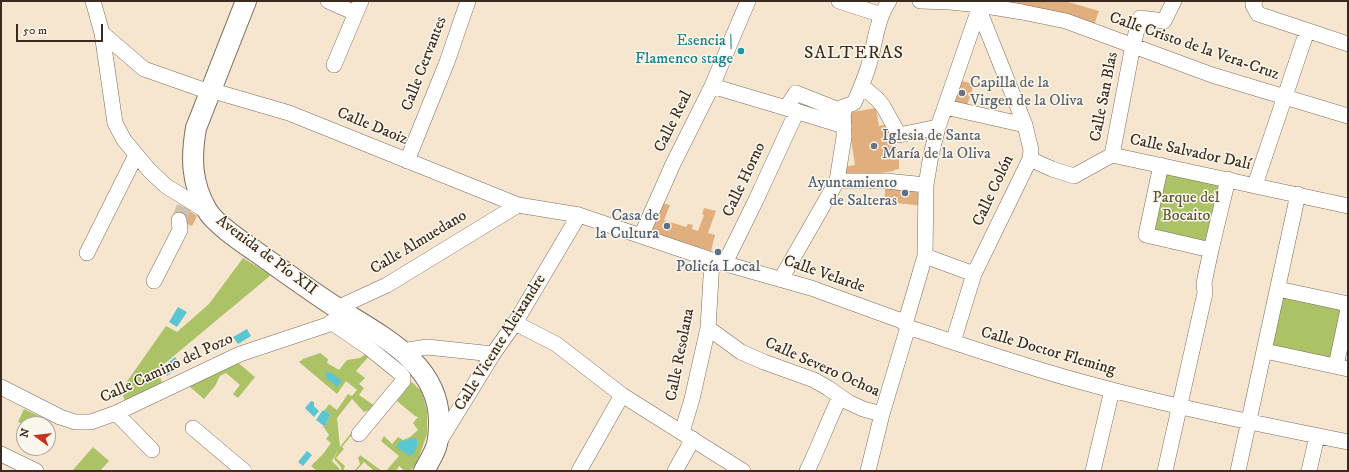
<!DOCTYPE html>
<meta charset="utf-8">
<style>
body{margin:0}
#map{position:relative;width:1349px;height:472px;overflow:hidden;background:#f6e6cf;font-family:"IM FELL DW Pica",serif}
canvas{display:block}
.frame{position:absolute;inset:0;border:2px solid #3b2a1e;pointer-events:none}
.north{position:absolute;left:16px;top:416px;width:40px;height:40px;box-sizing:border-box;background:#fbf7ec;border:1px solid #aea59a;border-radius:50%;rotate:285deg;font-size:11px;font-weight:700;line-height:16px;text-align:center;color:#3b2a1e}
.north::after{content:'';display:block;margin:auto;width:14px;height:18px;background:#c8321e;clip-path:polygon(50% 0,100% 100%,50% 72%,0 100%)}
.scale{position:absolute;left:16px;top:24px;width:87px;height:18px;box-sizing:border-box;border:2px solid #3b2a1e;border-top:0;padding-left:5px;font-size:12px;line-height:14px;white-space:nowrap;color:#3b2a1e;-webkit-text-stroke:3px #fbf7ec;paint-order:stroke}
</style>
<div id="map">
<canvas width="1349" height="472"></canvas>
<div class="frame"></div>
<div class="north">N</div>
<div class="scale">50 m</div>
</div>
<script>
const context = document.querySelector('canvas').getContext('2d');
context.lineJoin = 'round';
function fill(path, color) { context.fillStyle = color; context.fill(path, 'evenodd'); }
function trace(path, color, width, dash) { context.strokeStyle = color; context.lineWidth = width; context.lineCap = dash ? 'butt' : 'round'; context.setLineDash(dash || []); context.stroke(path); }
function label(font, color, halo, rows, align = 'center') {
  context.font = font + ' "IM FELL DW Pica",serif'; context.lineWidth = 3; context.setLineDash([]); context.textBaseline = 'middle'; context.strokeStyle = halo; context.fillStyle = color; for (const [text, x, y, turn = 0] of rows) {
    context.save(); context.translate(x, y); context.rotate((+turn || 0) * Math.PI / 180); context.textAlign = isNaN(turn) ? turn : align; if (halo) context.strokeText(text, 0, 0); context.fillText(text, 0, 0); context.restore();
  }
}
fill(new Path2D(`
 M1161 165 1228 179 1211 250 1146 235Z
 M243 258 271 275 158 369 163 387 125 401 121 390 166 326 177 332 209 304Z
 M1278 289 1348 304 1336 366 1265 351Z
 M320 353 328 359 327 363 339 370 347 360 360 358 368 353 370 355 356 371 365 378 359 384 364 388 359 395 375 406 342 447 344 449 336 458 345 466 343 471H341V467L334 459 339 448 332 461 339 468 340 471H317L311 466 323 454 331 443 326 439 329 435 323 426 327 425 326 422 331 415 325 410 329 404 337 410 348 394 352 396 357 390 346 381 337 394 299 362 303 359ZM352 399 364 412 369 410 340 447 337 418Z
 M237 362 255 377 238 398 233 394 240 385 226 373 220 376 215 386 204 399 189 386Z
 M412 382 422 392 427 411V434L418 460 411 471H405L399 466 396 471H386L399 456 381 441 384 436 392 444 398 437 403 440 410 437 418 430 413 423 418 417 415 416 397 401Z
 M24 409 45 419 42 424H24V425L18 422Z
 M93 447 109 461 100 471H72Z
 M360 455 382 471H374L364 462 356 471H354L360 464 358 458Z`), '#acc267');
fill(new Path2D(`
 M178 307 187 312 177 327 169 322Z
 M247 329 251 336 238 344 233 337Z
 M175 357 181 365 167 376 161 369Z
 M327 372 329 373 330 372 342 381 337 387 326 378 327 377 325 374Z
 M311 401 314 402V406L319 411 314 417 305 408Z
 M325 410 331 415 326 422 327 425 324 426 316 420 322 411Z
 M411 438 417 439C418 445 416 453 410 456L396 447 400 441 407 440Z
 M307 451 312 455 303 466 298 462Z`), '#5ac6d2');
fill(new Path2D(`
 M991 1H1065L1099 11 1094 25Z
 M958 80 974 84 967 106 951 101Z
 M876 108 879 126 887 124 895 136 897 155H899V169L894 170V171L846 178 844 167 855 165 847 113Z
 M886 181 926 185V206L884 202Z
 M661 203 670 205 664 220 686 227 688 224 693 225 692 229 698 231 704 215 702 214 704 208 716 211 708 233 715 235 711 251 648 232Z
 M180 205 197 216 192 226 175 218Z`), '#e1ae7d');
trace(new Path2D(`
 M179 220 184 207`), '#d1c0ac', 15, [15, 8]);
const minor = new Path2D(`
 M93 1 102 33 115 123 124 140 149 170 166 186 208 212
 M328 1 355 13
 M839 1 882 15
 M920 1 950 2 980 5 1022 12 1066 21 1212 75 1348 116
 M1255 1 1253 5 1258 14 1348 44
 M102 33 144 69 201 89 210 90 289 113 518 205 579 215 712 260 811 288 902 321 908 327C965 346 1023 366 1082 382 1169 406 1259 424 1348 442
 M334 65 361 1
 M712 86 786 108
 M862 86 877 99 883 106 899 135 938 127
 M945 107 1025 125
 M844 112 796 93 786 108 844 126
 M1112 155 1133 45 1140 18 1164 21 1174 1
 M1030 159 1052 169 1074 176 1112 155 1348 206
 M407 161 447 62 468 1
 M1161 165 1146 235 1211 250
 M837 181H886L926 185
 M1255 185 1307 31
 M641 236 673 164 712 86 748 1
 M87 253 136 155
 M925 256 974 274
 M725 263 756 200 797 111
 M781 279 837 181 844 137 843 107 854 103C859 92 864 80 868 68 875 46 876 20 889 1
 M154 281 180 230 179 220
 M1278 289 1348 304
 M337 308 387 285 518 205
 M331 322 369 348 400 373 403 377V381L359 434
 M515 323 556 344 622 395 743 471
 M905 324 925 256 926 185 931 155 938 127 980 6
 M708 328 741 352 764 362 814 380 828 388 848 402 863 409 882 414
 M953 342 974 274 1030 159 1031 150 1025 125 979 10
 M402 351 427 347 493 354
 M1265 351 1348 369
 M1336 366 1348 309
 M1 387 60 417 75 422H91L116 413 240 354 351 317
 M116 413 152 450
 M193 428 244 471
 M682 432 692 399 708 328 712 260
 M439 442 493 354 515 323 579 215
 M1 454 36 471
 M579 471 622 395
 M675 471 693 439
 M807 471C819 447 828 421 840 397
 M868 471 882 414 908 327
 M1093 471 1112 390
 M1165 471 1205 293 1204 283 1211 250 1228 179
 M1238 471 1298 194
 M1309 471 1317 436`);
const major = new Path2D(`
 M246 1 196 128C191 157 191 183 207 210 214 223 242 242 255 251 282 270 309 290 337 308 379 335 438 362 439 420 439 427 439 436 437 444 435 453 428 463 424 471`);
trace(minor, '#7c6c5c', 16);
trace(major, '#7c6c5c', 22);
trace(minor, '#fff', 15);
trace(major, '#fff', 20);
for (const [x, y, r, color] of [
 [741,51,4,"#0f9aa8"],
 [962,93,4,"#6b7280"],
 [874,146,4,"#6b7280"],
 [905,193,4,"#5c6f8a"],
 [667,226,4,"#5c6f8a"],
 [718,252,4,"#5c6f8a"]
]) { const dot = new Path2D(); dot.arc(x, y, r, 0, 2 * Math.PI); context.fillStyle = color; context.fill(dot); trace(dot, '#fbf7ec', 1.5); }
label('16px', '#0d838f', '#fbf7ec', [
 ["Esencia |",733,42],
 ["Flamenco stage",733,60]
], 'right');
label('16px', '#3b2a1e', '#fbf7ec', [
 ["Calle Cristo de la Vera-Cruz",1194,47,19],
 ["Calle Cervantes",425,64,-69],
 ["Calle San Blas",1105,97,-79],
 ["Calle Real",674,122,-64],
 ["Calle Daoiz",372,127,22],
 ["Calle Salvador Dalí",1190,153,12],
 ["Calle Horno",745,180,-65],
 ["Calle Colón",994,191,-65],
 ["Calle Almuedano",419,243,-31],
 ["Avenida de Pío XII",266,256,37],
 ["Calle Velarde",824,275,19],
 ["Calle Vicente Aleixandre",501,343,-58],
 ["Calle Doctor Fleming",1048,352,16],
 ["Calle Resolana",681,355,-79],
 ["Calle Severo Ochoa",822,368,24],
 ["Calle Camino del Pozo",167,369,-25]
]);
label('16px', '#5b616d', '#fbf7ec', [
 ["Capilla de la",970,84],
 ["Virgen de la Oliva",970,102],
 ["Iglesia de Santa",882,137],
 ["María de la Oliva",882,155]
], 'left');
label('16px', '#4e5e75', '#fbf7ec', [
 ["Ayuntamiento",897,184],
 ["de Salteras",897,202],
 ["Casa de",659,217],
 ["la Cultura",659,235],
 ["Policía Local",718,268,"center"]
], 'right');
label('16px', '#5d5834', '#fbf7ec', [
 ["Parque del",1186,199],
 ["Bocaito",1186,217]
]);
context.letterSpacing = '1px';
label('18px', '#3b2a1e', '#fbf7ec', [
 ["SALTERAS",854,54]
]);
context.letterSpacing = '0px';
</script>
